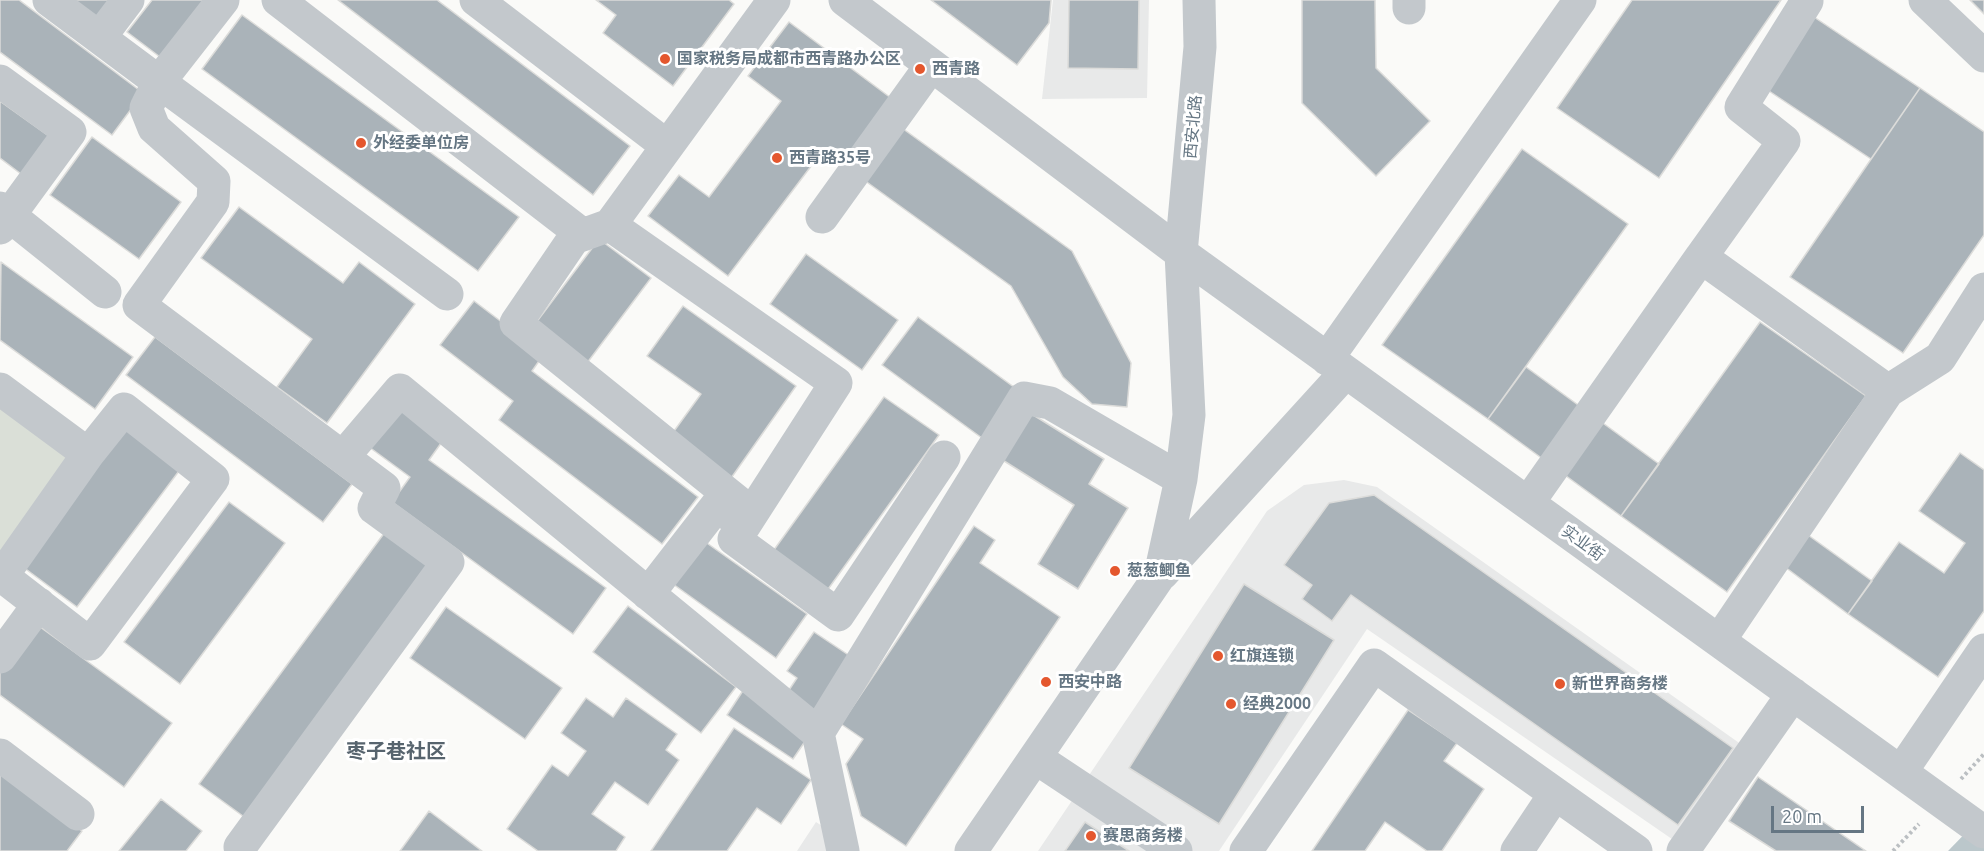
<!DOCTYPE html>
<meta charset="utf-8">
<style>
body{margin:0}
#map{position:relative;width:1984px;height:851px;overflow:hidden;background:#fafaf8;font-family:Ubuntu,sans-serif}
canvas{display:block}
.scale{position:absolute;left:1771px;top:806px;width:93px;height:27px;box-sizing:border-box;border:3px solid #657683;border-top:0;padding-left:8px;font-size:18px;line-height:21px;white-space:nowrap;color:#657683;-webkit-text-stroke:4px #fff;paint-order:stroke}
</style>
<div id="map">
<canvas width="1984" height="851"></canvas>
<div class="scale">20 m</div>
</div>
<script>
const context = document.querySelector('canvas').getContext('2d');
context.lineJoin = 'round';
function fill(path, color) { context.fillStyle = color; context.fill(path, 'evenodd'); }
function trace(path, color, width, dash) { context.strokeStyle = color; context.lineWidth = width; context.lineCap = dash ? 'butt' : 'round'; context.setLineDash(dash || []); context.stroke(path); }
function label(font, color, halo, rows, align = 'center') {
  context.font = font + ' Ubuntu,"Noto Sans SC",sans-serif'; context.lineWidth = 6; context.setLineDash([]); context.textBaseline = 'middle'; context.strokeStyle = halo; context.fillStyle = color; for (const [text, x, y, turn = 0] of rows) {
    context.save(); context.translate(x, y); context.rotate((+turn || 0) * Math.PI / 180); context.textAlign = isNaN(turn) ? turn : align; if (halo) context.strokeText(text, 0, 0); context.fillText(text, 0, 0); context.restore();
  }
}
fill(new Path2D(`
 M1053 0H1149L1147 98 1042 99Z
 M1344 480 1377 487 1752 752 1685 848 1367 629 1219 851H1038L1267 511 1304 485Z
 M816 822 860 851H797Z`), '#e8e9e9');
fill(new Path2D(`
 M0 375 91 441 0 567Z`), '#dadfd7');
fill(new Path2D(`
 M1984 814V851H1948Z`), '#bbc7cb');
const building = new Path2D(`
 M0 0H19L143 93 112 135 0 52Z
 M73 0H111L97 19Z
 M152 0H204L160 57 127 32Z
 M338 0H437L630 146 593 195Z
 M596 0H729L734 4 673 86 603 33 616 15Z
 M931 0H1051L1049 23 1017 65Z
 M1069 0H1139L1138 69 1068 68Z
 M1302 0H1375L1376 68 1430 121 1376 176 1302 103Z
 M1632 0H1781L1659 178 1557 108Z
 M1970 0H1984V14Z
 M242 15 519 217 478 271 202 69Z
 M1814 17 1920 88 1871 159 1766 89Z
 M789 22 899 104 850 168 824 149 728 276 648 216 679 175 709 197 781 101 748 76Z
 M1920 88 1984 132V235L1903 353 1790 277Z
 M0 101 53 139 25 177 0 158Z
 M895 123 1072 251 1131 363 1127 407 1092 404 1063 377 1011 286 857 175Z
 M92 137 181 202 139 259 50 195Z
 M1522 149 1628 224 1488 419 1382 345Z
 M239 207 343 283 359 262 415 304 327 423 277 387 312 339 201 258Z
 M599 239 651 278 587 363 535 324Z
 M806 254 898 320 862 370 770 304Z
 M1 262 133 357 95 409 0 340Z
 M474 301 544 354 532 371 698 497 662 544 499 420 513 401 440 345Z
 M683 306 796 386 729 481 669 438 701 394 647 356Z
 M918 317 1022 393 986 441 882 365Z
 M1760 322 1866 396 1727 592 1621 516Z
 M155 337 352 484 323 522 126 375Z
 M1526 367 1659 464 1621 516 1488 419Z
 M884 397 939 435 826 592 771 554Z
 M394 403 444 439 429 460 606 588 573 634 392 502 410 477 365 444Z
 M1022 408 1104 459 1089 484 1128 508 1078 589 1038 564 1074 505 993 454Z
 M124 424 182 467 77 607 19 564Z
 M1960 453 1984 470V611L1938 677 1848 614 1899 542 1944 573 1965 543 1919 511Z
 M1374 495 1733 748 1678 825 1351 595 1332 621 1302 599 1312 585 1284 565 1329 503Z
 M229 502 285 543 180 684 124 642Z
 M974 526 995 540 980 563 1060 617 906 846 861 816 846 764 863 739 841 724Z
 M388 528 435 563 247 819 199 784Z
 M1808 535 1872 581 1848 614 1785 567Z
 M704 541 807 614 776 658 673 584Z
 M1244 584 1334 640 1219 824 1129 768Z
 M628 606 736 687 701 733 593 652Z
 M446 607 562 688 525 739 410 658Z
 M36 624 172 723 124 787 0 695V672Z
 M814 632 859 662 793 759 727 715 746 686 777 708 797 678 787 671Z
 M586 698 613 717 626 698 677 734 666 750 679 760 648 805 615 782 592 814 625 837 616 851H538L507 829 552 765 568 776 586 751 561 733Z
 M1408 710 1457 743 1444 761 1484 789 1442 851H1427L1385 822 1365 851H1312Z
 M734 728 811 780 781 824 757 808 727 851H651Z
 M0 770 82 831 67 851H0Z
 M1758 777 1866 851H1776L1729 821Z
 M161 799 202 831 186 851H119Z
 M429 811 482 851H400Z
 M1085 822 1129 851H1065Z`);
fill(building, '#aab3b9');
trace(building, '#dcdcda', 1.5);
trace(new Path2D(`
 M1961 779 1984 754
 M1893 851 1919 824`), '#bbbfc2', 4, [3, 3]);
trace(new Path2D(`
 M49 0 159 82 146 108 154 128 214 181 213 202 139 305 384 488 374 508 448 562 240 847
 M223 0 159 82 447 294
 M278 0 583 235
 M476 0 667 146
 M845 0 1181 253 1984 832
 M1925 0 1984 56
 M1409 8V0
 M100 37 128 0
 M0 81 70 132 0 228
 M0 208 105 292
 M822 217 930 67
 M610 225 574 238 516 323 748 510
 M1701 257 1784 141 1741 107 1807 1
 M1327 359 1580 0
 M0 389 88 454
 M1888 391 1940 358 1984 289
 M124 409 213 479 90 644 2 576 88 454Z
 M343 457 400 390 818 733 843 851
 M1528 503 1701 257 1888 391 1719 641
 M744 526 734 539 838 615 944 457
 M1162 574 1346 372
 M648 594 717 505 744 526 836 383 610 225 774 0
 M0 657 39 604
 M818 733 1024 398 1050 403 1181 479
 M0 755 78 814
 M1036 758 1176 851
 M1901 772 1984 650
 M971 851 1160 575 1181 479 1189 415 1181 253 1200 47 1199 0
 M1246 851 1374 665 1636 851
 M1517 851 1555 794
 M1683 851 1793 694`), '#c3c8cc', 33);
for (const [x, y, r, color] of [
 [665,59,6,"#e4572e"],
 [920,69,6,"#e4572e"],
 [361,143,6,"#e4572e"],
 [777,158,6,"#e4572e"],
 [1115,571,6,"#e4572e"],
 [1218,656,6,"#e4572e"],
 [1046,682,6,"#e4572e"],
 [1560,684,6,"#e4572e"],
 [1231,704,6,"#e4572e"],
 [1091,836,6,"#e4572e"]
]) { const dot = new Path2D(); dot.arc(x, y, r, 0, 2 * Math.PI); context.fillStyle = color; context.fill(dot); trace(dot, '#fff', 2); }
label('bold 16px', '#657683', '#fff', [
 ["国家税务局成都市西青路办公区",677,59],
 ["西青路",932,69],
 ["外经委单位房",373,143],
 ["西青路35号",789,158],
 ["葱葱鲫鱼",1127,571],
 ["红旗连锁",1230,656],
 ["西安中路",1058,682],
 ["新世界商务楼",1572,684],
 ["经典2000",1243,704],
 ["赛思商务楼",1103,836]
], 'left');
label('16px', '#657683', '#fff', [
 ["西安北路",1193,127,-85],
 ["实业街",1583,543,36]
]);
label('bold 20px', '#57646e', '#fff', [
 ["枣子巷社区",396,751]
]);
</script>
